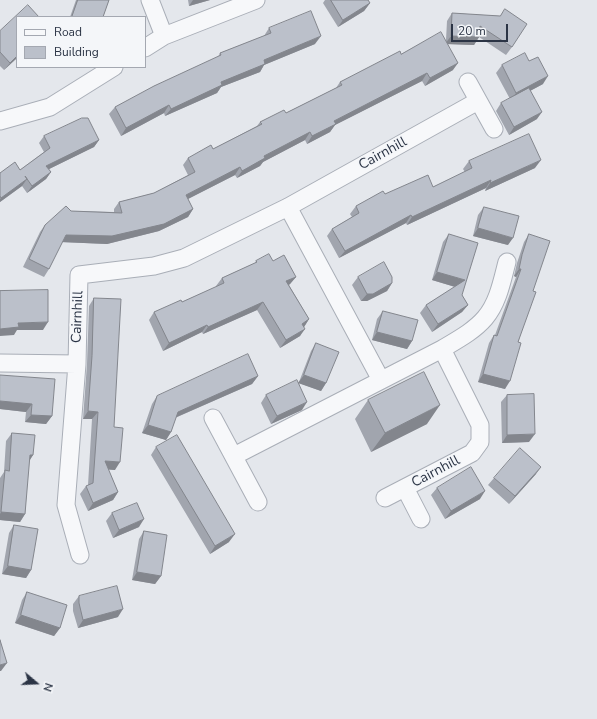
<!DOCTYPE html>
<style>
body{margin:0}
#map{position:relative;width:597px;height:719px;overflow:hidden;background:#e4e7ec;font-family:"Nunito Sans",sans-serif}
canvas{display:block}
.legend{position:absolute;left:16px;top:16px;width:130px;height:52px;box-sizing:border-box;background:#f4f6f9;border:1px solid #a4a8b1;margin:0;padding:5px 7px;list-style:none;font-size:12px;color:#2b3445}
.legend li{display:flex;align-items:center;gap:8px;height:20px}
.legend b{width:20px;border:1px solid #a4a8b1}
.north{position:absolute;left:16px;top:663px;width:40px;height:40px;-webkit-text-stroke:3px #f4f6f9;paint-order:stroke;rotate:109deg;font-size:11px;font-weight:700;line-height:16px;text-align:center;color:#2b3445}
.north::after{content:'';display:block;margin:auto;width:14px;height:18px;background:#2b3445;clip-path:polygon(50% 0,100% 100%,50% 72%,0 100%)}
.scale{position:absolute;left:451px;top:24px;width:57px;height:18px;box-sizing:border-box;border:2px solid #2b3445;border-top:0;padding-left:5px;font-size:12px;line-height:14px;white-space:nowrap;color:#2b3445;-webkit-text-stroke:3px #f4f6f9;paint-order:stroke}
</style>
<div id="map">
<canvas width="597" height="719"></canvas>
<ul class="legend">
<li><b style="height:5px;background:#f7f8fa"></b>Road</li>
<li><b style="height:11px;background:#bbc0ca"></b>Building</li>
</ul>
<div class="north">N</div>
<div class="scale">20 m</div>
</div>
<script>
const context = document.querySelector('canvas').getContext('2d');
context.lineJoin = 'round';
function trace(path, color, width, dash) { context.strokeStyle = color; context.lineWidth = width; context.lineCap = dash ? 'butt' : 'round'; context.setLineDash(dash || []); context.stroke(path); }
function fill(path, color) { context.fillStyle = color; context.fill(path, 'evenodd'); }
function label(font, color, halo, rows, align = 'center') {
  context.font = font + ' "Nunito Sans",sans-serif'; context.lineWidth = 3.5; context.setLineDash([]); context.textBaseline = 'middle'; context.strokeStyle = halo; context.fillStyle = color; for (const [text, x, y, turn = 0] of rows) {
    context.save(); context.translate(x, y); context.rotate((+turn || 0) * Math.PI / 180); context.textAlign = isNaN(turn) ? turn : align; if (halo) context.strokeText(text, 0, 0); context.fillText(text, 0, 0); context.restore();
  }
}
const minor = new Path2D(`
 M164 36 256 0
 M145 48 164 36 150 0
 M468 82 494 129
 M0 121 50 107 114 67
 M288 207 381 380
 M0 363 77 364
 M213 418 258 502
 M234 456 442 349C457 340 474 331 485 318 498 303 502 281 507 262
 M405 488 421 519
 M385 498 472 453 480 442V425L442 349
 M80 555 66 505 77 364 79 275 154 266 184 258 288 207 478 101`);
trace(minor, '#a9aeb7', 19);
trace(minor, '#f7f8fa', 17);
fill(new Path2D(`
 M76 0H109L103 17H70Z
 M188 0H210L189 6Z
 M325 0H368L370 3 364 11 338 27 323 3Z
 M452 13 500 16 512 47 506 55 479 37 474 45 448 44 453 70 425 86 422 81 335 125 330 132 307 144 305 140 263 162 260 166 237 178 235 175 188 199 193 209 188 217 159 231 107 244 62 242 49 269 44 277 23 267 40 232 45 225 71 211 114 212V209L119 202 154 193 188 175 183 165 188 158 213 149 257 126 260 122 286 113 336 88 340 82 401 54 446 40 447 21Z
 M269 28 315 44 264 65 260 72 221 87 217 93 165 116 164 113 121 136 109 114 115 107 218 57 220 53 264 36Z
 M0 31 17 58 4 70 0 66Z
 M529 61 543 84 530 91 537 119 509 135 496 111 501 103 510 99 496 73 502 65Z
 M44 136 99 140 94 147 49 169 51 172 46 179 27 193 22 186 0 202V173L20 170 44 152 39 143Z
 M469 161 535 168 485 191 486 188 407 225 406 223 339 258 327 236 332 229 352 217 350 214 356 206 385 194 433 187 465 172 463 169Z
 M484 207 508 245 473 236 478 215Z
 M449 234 462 295 468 305 462 312 432 332 420 313 426 305 455 287 432 280 443 242Z
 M529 234 533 291 505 389 478 382 489 343 494 335H495L516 277 514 276 517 263 524 242Z
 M256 261H273L296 277 290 284 289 285 309 319 304 327 300 336 280 348 257 310 203 334 202 332 163 351 149 320 154 312 182 302 216 287V286L222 278 255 263Z
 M358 277 392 283 387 291 367 301H361L352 285Z
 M94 298 114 427 115 470 108 469 118 492 113 500 88 511 80 494 86 486 88 485 92 419H83L87 364 89 306Z
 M383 311 412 341 407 349 372 340 377 319Z
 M316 343 326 383 321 391 299 383 302 410 271 424 261 403 266 395 299 382 311 351Z
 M0 375 52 416 46 424 25 422 26 412 0 409Z
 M258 376 252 384 175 418 171 432 166 440 142 433 152 404 157 396Z
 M507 395 529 442 502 443 501 402Z
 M368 400 427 424 371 452 355 419Z
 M12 433 33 455 29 461 25 514 20 522 0 520V478L4 472 6 441Z
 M156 447 229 542 210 554 151 455Z
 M536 474 509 504 488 485 494 478Z
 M437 488 480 499 445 519 431 495Z
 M112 513 139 527 113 538 106 521Z
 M14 525 31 570 26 578 2 574 9 533Z
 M144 531 161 576 155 584 132 580 139 539Z
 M27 592 60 628 54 636 15 623 22 600Z
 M79 596 118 617 78 628 73 611V604Z`), '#a1a5ae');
fill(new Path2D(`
 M193 0H210L189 6Z
 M370 3 364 11 338 27 343 20Z
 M321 36 315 44 264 65 260 72 221 87 217 93 165 116 171 109 221 82 264 60Z
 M451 36 479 37 474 45 445 44Z
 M17 56V58L4 70 10 63Z
 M458 63 453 70 425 86 430 78Z
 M427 73 422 81 335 125 330 132 307 144 312 136 334 121Z
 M548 76 543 84 511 101 516 93Z
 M169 105 164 113 121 136 126 128Z
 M542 112 537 119 509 135 514 127Z
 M310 132 305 140 263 162 260 166 237 178 242 171 264 156Z
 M99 140 94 147 41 173 46 166Z
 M541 160 535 168 485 191 490 183Z
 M240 167 235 175 180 203 186 195Z
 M51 172 46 179 27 193 32 186Z
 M27 179 22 186 0 202V199L1 198Z
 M491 180 486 188 407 225 412 217Z
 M193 209 188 217 159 231 107 244 60 242 66 235Z
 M411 215 406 223 339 258 345 251Z
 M478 228 513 238 508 245 473 236Z
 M519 269H521L516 277 514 276Z
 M437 272 465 280 459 288 432 280Z
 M296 277 290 284 281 289 286 281Z
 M392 283 387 291 367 301H361L367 294Z
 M263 302 257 310 203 334 208 327Z
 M468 305 462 312 432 332 438 324Z
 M309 319 304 327 302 324Z
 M48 322 43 330H17L14 335 0 336V329L18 323Z
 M207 325 202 332 163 351 169 343Z
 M305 329 300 336 280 348 286 340Z
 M377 332 412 341 407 349 372 340Z
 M483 374 510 381 505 389 478 382Z
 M304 375 326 383 321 391 298 383Z
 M258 376 252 384 172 419 178 412Z
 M0 401 32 404 26 412 0 409Z
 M307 402 302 410 271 424 277 416Z
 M440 405 427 424 371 452 385 433Z
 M88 411 98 412 92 419H83Z
 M31 415 52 416 46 424 25 422Z
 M148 425 171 432 166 440 142 433Z
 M535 434 529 442 502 443 507 435Z
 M30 455H33L28 463Z
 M105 461 120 462 115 470 99 469Z
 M541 467 536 474 509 504 515 496Z
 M485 491 480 499 445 519 451 511Z
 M118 492 113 500 88 511 93 503Z
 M1 512 25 514 20 522 0 520V514Z
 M144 519 139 527 113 538 119 530Z
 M235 534 229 542 210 554 215 546Z
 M8 566 31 570 26 578 2 574Z
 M137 572 161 576 155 584 132 580Z
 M123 609 118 617 78 628 83 620Z
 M21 615 60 628 54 636 15 623Z
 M7 663 1 671H0V665Z`), '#83868d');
const building = new Path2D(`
 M78 0H109L103 17H72Z
 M331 0H368L370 3 343 20Z
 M28 5 39 17H17V56L10 63 0 52V31Z
 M505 9 527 24 512 47 480 26 479 37 451 36 452 13 500 16Z
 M311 11 321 36 264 60 265 64 221 82 222 85 171 109 169 105 126 128 115 107 154 86 221 55 220 53 271 33 269 28Z
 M441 32 458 63 430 78 427 73 334 121 336 124 312 136 310 132 264 156 265 158 242 171 240 167 186 195 193 209 164 224 112 236 66 235 49 269 29 259 45 225 66 206 71 211 122 213 119 202 154 193 195 172 188 158 211 145 213 149 262 124 260 122 284 110 286 113 342 85 340 82 400 51 401 54Z
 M525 53 529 61 538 57 548 76 516 93 502 65Z
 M529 88 542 112 514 127 501 103Z
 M82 118H88L99 140 46 166 51 172 32 186 25 176 27 179 1 198 0 196V173L15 162 20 170 50 148 44 136Z
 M529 134 541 160 490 183 491 180 412 217 411 215 345 251 332 229 359 213 356 206 383 191 385 194 428 175 433 187 472 168 469 161Z
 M484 207 519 216 513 238 478 228Z
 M449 234 478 243 462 295 468 305 438 324 426 305 465 280 437 272Z
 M529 234 550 241 533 291 536 292 518 342 521 343 510 381 483 374 494 335 497 336 521 269H519L522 255Z
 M269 254 273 261 284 255 296 277 286 281 309 319 302 324 305 329 286 340 263 302 208 327 207 325 169 343 154 312 181 300 182 302 224 283 222 278 257 262 256 261Z
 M384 262 392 277V283L373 294H367L358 277Z
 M48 290V322L18 323 19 327 0 329V291Z
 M94 298 121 299 114 427 123 428 120 462 105 461 118 492 93 503 86 486 93 483 98 412 88 411 92 356Z
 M383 311 418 320 412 341 377 332Z
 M316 343 339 352 326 383 304 375Z
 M248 354 258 376 178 412 171 432 148 425 157 396Z
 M424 372 440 405 385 433 368 400Z
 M0 375 55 379 52 416 31 415 32 404 0 401Z
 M297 380 307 402 277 416 266 395Z
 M534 394 535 434 507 435V395Z
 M12 433 35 435 33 455H30L25 514 1 512 5 470 9 471Z
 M177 435 235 534 215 546 156 447Z
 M520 448 541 467 515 496 494 478Z
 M471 467 485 491 451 511 437 488Z
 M137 503 144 519 119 530 112 513Z
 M14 525 38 529 31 570 8 566Z
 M144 531 167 535 161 576 137 572Z
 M117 586 123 609 83 620 79 603V596Z
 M27 592 67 605 60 628 21 615Z
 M0 640 7 663 0 665Z`);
fill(building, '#bbc0ca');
trace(building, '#83868d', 1);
label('14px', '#2b3445', '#f4f6f9', [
 ["Cairnhill",383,154,-29],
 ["Cairnhill",78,317,-88],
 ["Cairnhill",436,472,-28]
]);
</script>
